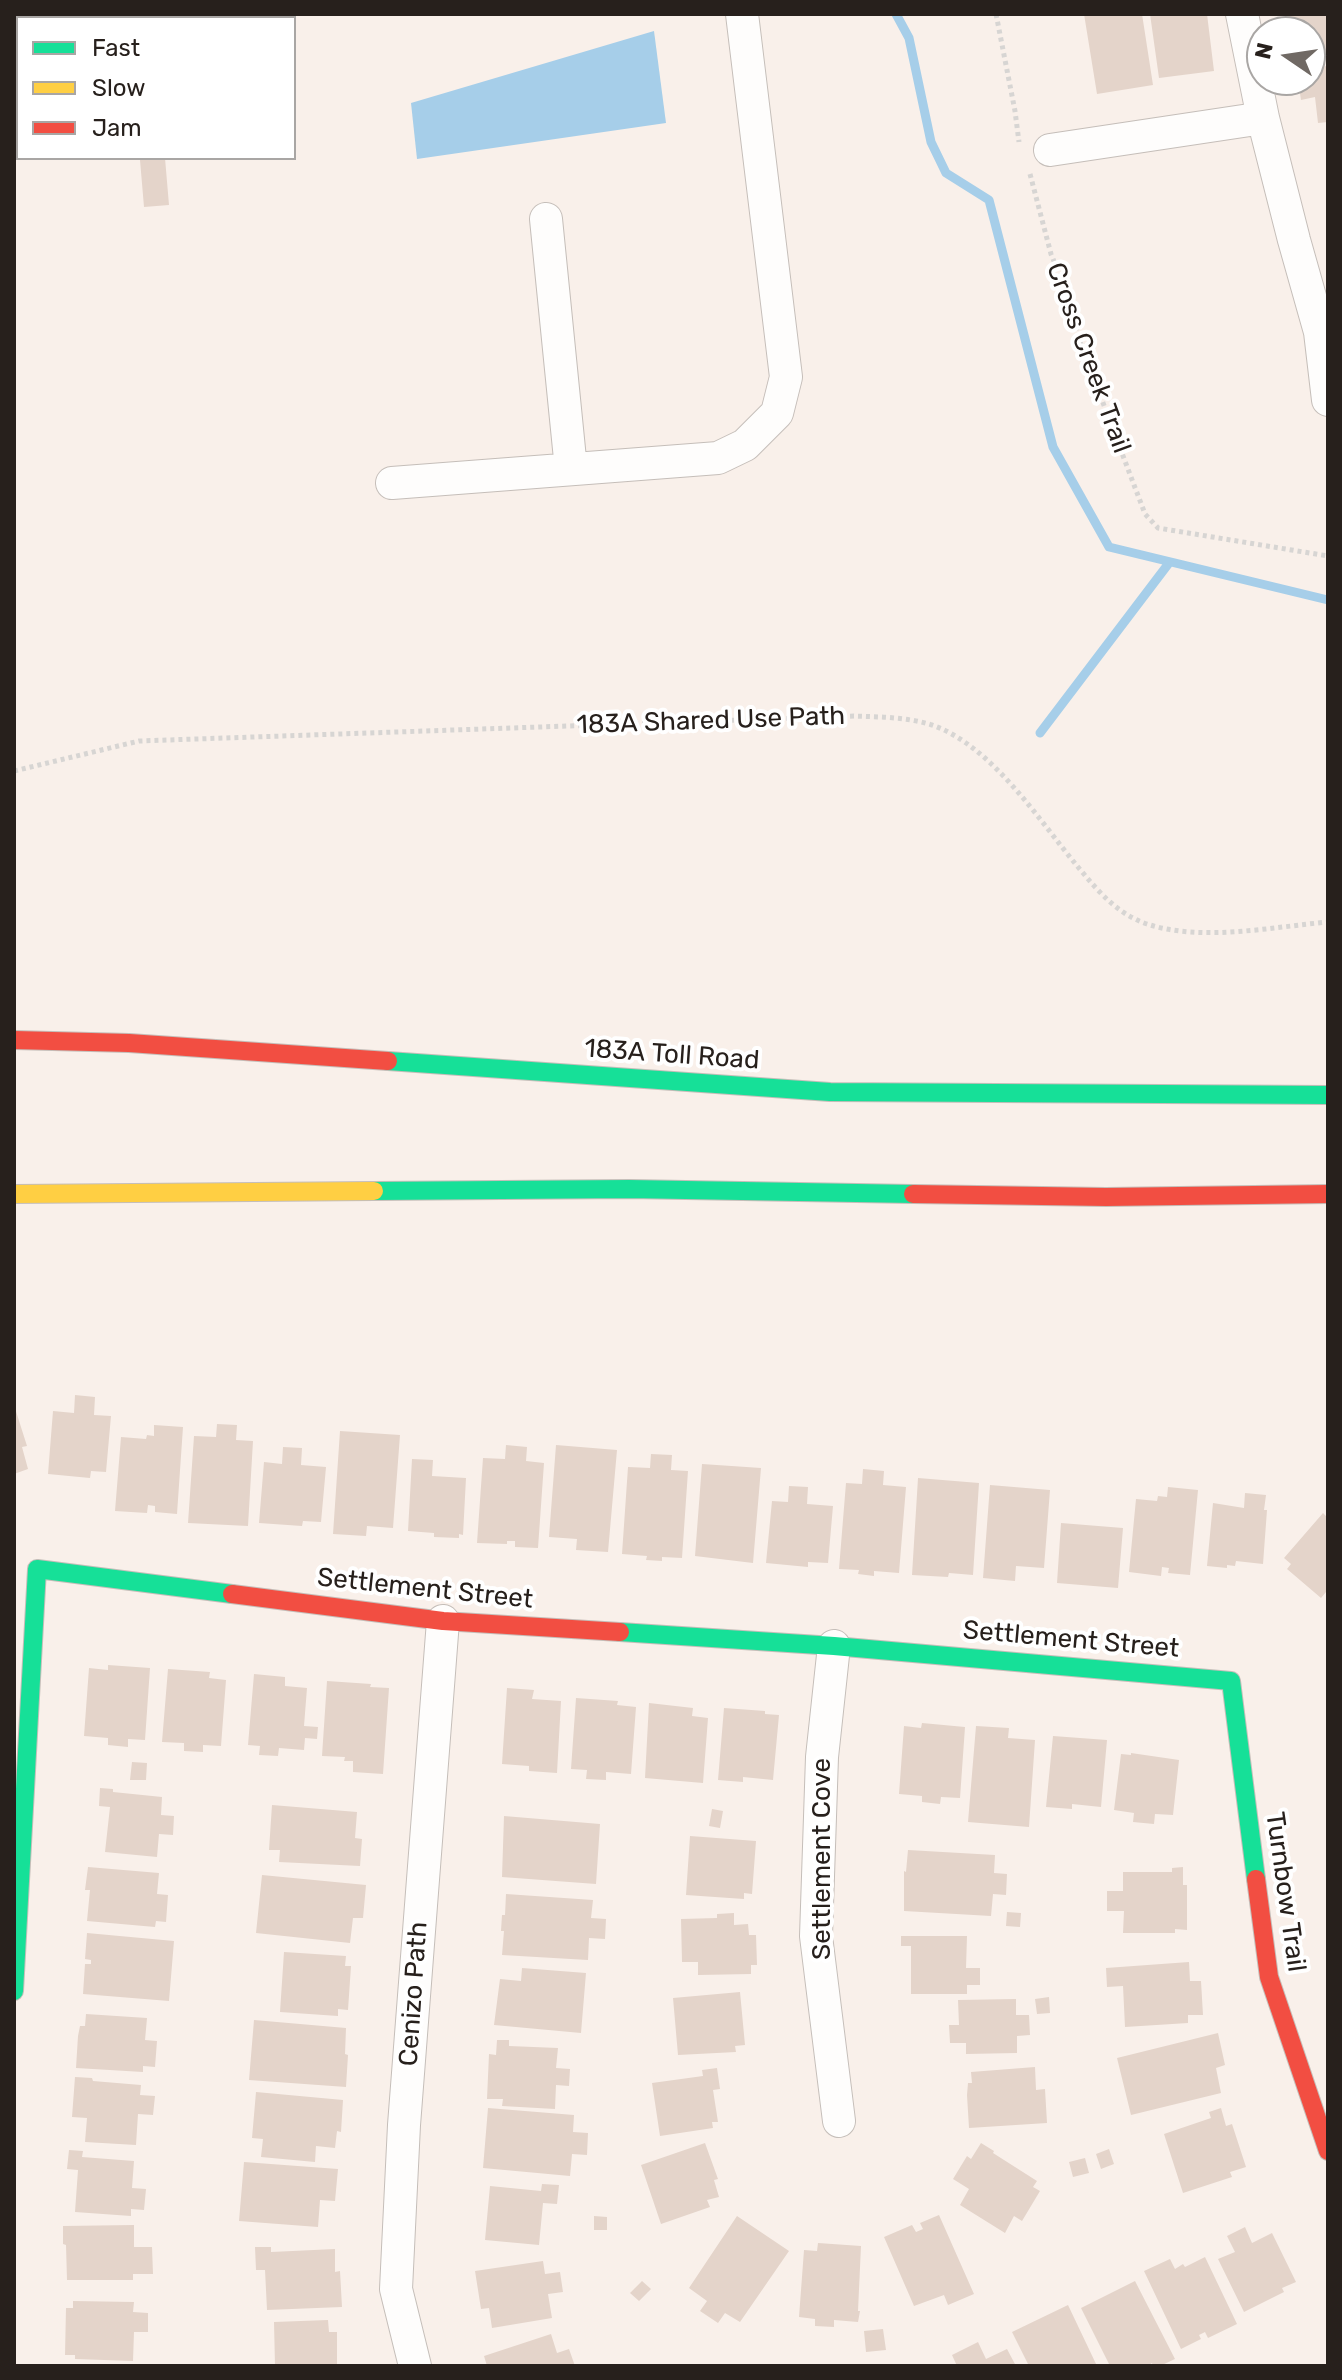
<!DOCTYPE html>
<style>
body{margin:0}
#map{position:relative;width:1342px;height:2380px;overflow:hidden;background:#f9f0ea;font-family:Rubik,sans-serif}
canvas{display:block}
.frame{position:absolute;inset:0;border:16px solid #27201c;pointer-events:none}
.legend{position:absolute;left:16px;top:16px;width:280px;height:144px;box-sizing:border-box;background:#fff;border:2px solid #a9a6a4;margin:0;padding:10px 14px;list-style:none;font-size:24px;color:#27201c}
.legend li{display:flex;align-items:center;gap:16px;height:40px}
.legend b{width:40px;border:2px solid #a9a6a4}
.north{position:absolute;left:1246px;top:16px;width:80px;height:80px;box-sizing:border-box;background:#fff;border:2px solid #a9a6a4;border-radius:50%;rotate:283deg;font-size:22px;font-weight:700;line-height:32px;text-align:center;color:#27201c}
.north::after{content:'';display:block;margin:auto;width:28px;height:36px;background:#706964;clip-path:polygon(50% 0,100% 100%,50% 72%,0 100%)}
</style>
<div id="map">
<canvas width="1342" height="2380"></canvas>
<div class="frame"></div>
<ul class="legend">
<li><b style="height:10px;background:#16e098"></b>Fast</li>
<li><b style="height:10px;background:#ffcf43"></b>Slow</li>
<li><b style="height:10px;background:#f24e42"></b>Jam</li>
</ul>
<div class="north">N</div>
</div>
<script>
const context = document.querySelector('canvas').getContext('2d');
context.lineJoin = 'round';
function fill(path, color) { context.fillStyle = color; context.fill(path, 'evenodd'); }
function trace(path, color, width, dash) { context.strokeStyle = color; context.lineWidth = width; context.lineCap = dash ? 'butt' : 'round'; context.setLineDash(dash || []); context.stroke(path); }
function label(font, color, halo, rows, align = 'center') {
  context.font = font + ' Rubik,sans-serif'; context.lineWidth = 8; context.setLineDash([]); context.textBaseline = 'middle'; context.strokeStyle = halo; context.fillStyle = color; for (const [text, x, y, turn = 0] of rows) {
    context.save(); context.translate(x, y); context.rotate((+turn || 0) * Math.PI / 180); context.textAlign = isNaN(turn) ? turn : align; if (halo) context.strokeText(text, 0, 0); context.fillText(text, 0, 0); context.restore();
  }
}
fill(new Path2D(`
 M654 31 666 123 417 159 411 103Z`), '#a6cee9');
trace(new Path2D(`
 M896 14 909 38 931 142 946 173 989 200 1053 447 1109 547 1328 600
 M1040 733 1169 563`), '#a6cee9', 9);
fill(new Path2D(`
 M1084 14H1142L1153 85 1097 94Z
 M1150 14H1207L1214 71 1159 78Z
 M1288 14H1328V56L1310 58V32H1303L1302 24 1289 26Z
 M1328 66V122L1318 123 1315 97 1301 100 1298 80H1310V68Z
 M165 158 169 205 144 207 140 160Z
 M75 1395 95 1397 94 1415 111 1416 106 1472 91 1471 90 1478 48 1474 53 1411 74 1413Z
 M14 1405 27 1446 22 1447 28 1469 14 1474Z
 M217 1424 237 1425 236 1440 253 1441 248 1526 188 1523 194 1436 216 1437Z
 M154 1425 183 1427 177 1514 155 1512V1506L148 1505 147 1513 115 1511 121 1437 146 1439 147 1435 154 1436Z
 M340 1431 400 1435 393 1528 367 1526 366 1536 333 1534Z
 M506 1445 527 1447 526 1461 544 1463 538 1548 515 1547V1541H507V1544L477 1543 483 1458 505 1459Z
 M556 1445 617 1450 608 1552 576 1550 577 1539 549 1537Z
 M283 1447 302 1448 301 1465 326 1467 321 1522 303 1521 302 1526 259 1523 264 1462 282 1464Z
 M651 1454 672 1455 671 1470 688 1471 682 1558 662 1557V1561L646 1560 647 1556 622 1554 628 1467 650 1468Z
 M412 1459 433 1460 432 1476 466 1478 463 1535 459 1534V1538L434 1537V1533L408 1531Z
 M702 1464 761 1468 753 1563 695 1556Z
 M863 1469 884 1471 883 1485 906 1487 899 1573 874 1571V1576L858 1574 859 1570 839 1569 846 1483 862 1484Z
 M918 1478 979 1483 973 1575 949 1573 948 1577 912 1575Z
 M990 1485 1050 1490 1044 1568 1016 1566 1015 1581 983 1578Z
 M789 1486 808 1487 807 1504 833 1506 828 1563 808 1562V1567L766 1563 772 1501 788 1502Z
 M1168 1487 1198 1490 1190 1575 1168 1573 1169 1568 1162 1567 1161 1576 1129 1572 1136 1499 1157 1501 1158 1496 1167 1497Z
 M1245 1493 1266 1495 1264 1510H1267L1263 1564 1236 1561 1235 1566 1227 1565V1568L1207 1566 1213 1503 1244 1508Z
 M1323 1513 1328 1518V1594L1326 1592 1321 1598 1287 1569 1291 1564 1284 1558Z
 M1061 1523 1123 1528 1118 1588 1057 1583Z
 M108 1665 150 1668 145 1740 128 1739V1747L108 1745V1738L84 1736 89 1668 108 1670Z
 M168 1669 210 1672 209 1678 226 1680 221 1746 203 1745V1752L184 1751V1743L162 1742Z
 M254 1674 285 1677V1686L307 1688 304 1726 318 1727 317 1739 305 1738 304 1750 279 1748 278 1756 259 1755 260 1746 248 1745Z
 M327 1681 371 1684 370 1687 389 1688 383 1774 353 1772V1761H344L345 1757 322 1756Z
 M507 1688 534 1690 532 1699 561 1701 557 1773 529 1771V1766L502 1764Z
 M576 1698 618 1701 617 1705 636 1707 631 1774 606 1772V1780L586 1779 587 1770 571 1769Z
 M649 1703 693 1708 692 1716 708 1718 703 1783 645 1778Z
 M724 1708 765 1711V1714L779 1715 773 1780 743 1777V1782L718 1780Z
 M922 1723 965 1727 960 1798 941 1797 940 1804 922 1802V1796L899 1794 904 1726 921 1728Z
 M976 1726 1009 1728 1008 1738 1035 1740 1029 1827 968 1822Z
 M1053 1736 1107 1740 1101 1807 1072 1804V1809L1046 1807Z
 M1131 1753 1179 1760 1173 1815 1155 1814 1154 1824 1133 1822 1134 1813 1114 1810 1121 1754 1131 1755Z
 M132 1762 147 1763 146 1780H130Z
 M100 1788 113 1789V1792L162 1797 161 1815 174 1816 173 1835 159 1834 157 1857 105 1852 110 1807 99 1806Z
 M272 1805 357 1812 355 1838 362 1839 360 1866 279 1862 280 1850H269Z
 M712 1809 723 1811 720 1828 709 1826Z
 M504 1816 600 1824 596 1884 502 1877Z
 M690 1836 756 1841 752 1894 744 1893V1899L686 1895Z
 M908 1850 995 1855 994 1873 1007 1874 1006 1895 993 1894 991 1916 904 1911V1871L906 1872Z
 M88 1867 159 1873 157 1894 168 1895 166 1922 156 1921 155 1927 87 1921 90 1890H85Z
 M1183 1867V1885H1187V1930L1175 1929V1933H1123L1124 1911H1107V1891H1123V1872H1172V1868Z
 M262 1875 366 1885 363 1918H353L350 1943 256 1933Z
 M506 1894 593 1900 591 1918 606 1919 605 1939 589 1938 588 1960 502 1955 504 1931H501L502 1915H505Z
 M1007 1912 1021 1913 1020 1927 1006 1926Z
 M734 1913V1925L748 1924 749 1935H756L757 1965H751V1974L698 1975V1962H682L681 1919 717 1918V1914Z
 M87 1933 174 1941 169 2001 83 1994 85 1964H91V1960L85 1959Z
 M901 1936H967L966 1968H980V1985H967V1994H911V1946H901Z
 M284 1952 346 1956 345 1966H351L348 2010 338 2009V2016L280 2012Z
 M1189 1962 1190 1981H1201L1203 2015H1188V2023L1125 2027 1123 1986 1107 1987 1106 1968Z
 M522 1968 586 1973 581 2033 494 2025 500 1979 521 1981Z
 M740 1992 745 2045 735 2046 736 2052 678 2055 673 1998Z
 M1049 1997 1050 2013 1037 2014 1035 1999Z
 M1016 1999V2015H1029L1030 2035 1017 2036V2053L966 2054V2043H950L949 2025H959L958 2000Z
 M86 2014 147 2018 145 2040 157 2041 155 2067 143 2066V2072L76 2068 78 2036 80 2026H85Z
 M254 2020 346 2028 345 2054 348 2055 346 2087 249 2080Z
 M1218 2033 1225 2065 1216 2068 1221 2093 1131 2115 1117 2058Z
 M497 2040H509V2046L558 2048 556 2068 570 2069 569 2086 556 2085 555 2109 502 2106 503 2099H487L489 2054 496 2055Z
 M1035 2067 1036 2090 1045 2089 1047 2123 969 2128 967 2095 968 2083H972L971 2072Z
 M717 2068 720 2089 713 2090 718 2122H712L713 2128 660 2136 652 2083 703 2076 702 2070Z
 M75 2077 92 2078 93 2081 141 2085 140 2095 155 2096 153 2115 138 2114 136 2145 85 2142 87 2118 72 2117Z
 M256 2092 343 2100 341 2132 337 2131 335 2148 316 2146 315 2162 261 2157 263 2139 252 2138Z
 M488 2108 574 2115 573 2132 588 2133 587 2155 572 2154 570 2176 483 2168Z
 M1221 2108 1226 2126 1232 2124 1246 2167 1230 2172 1232 2177 1183 2193 1164 2134 1211 2118 1209 2112Z
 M705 2143 718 2179 714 2180 719 2197 707 2200 710 2207 661 2224 641 2165Z
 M981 2143 994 2151 993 2153 1037 2181 1033 2187 1040 2191 1022 2221 1014 2216 1005 2233 960 2205 969 2189 953 2179 967 2156 971 2159Z
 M1109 2149 1114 2164 1101 2169 1096 2154Z
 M69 2150 83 2151 82 2157 134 2161 132 2188 146 2189 144 2210 131 2209V2216L75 2212 78 2170 67 2169Z
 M1085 2158 1089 2173 1073 2177 1069 2162Z
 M244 2162 338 2169 335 2201 320 2200 318 2227 239 2221Z
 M542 2184 559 2185 557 2204 543 2203 539 2245 485 2240 490 2186 541 2191Z
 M939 2215 974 2294 948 2305 944 2295 914 2306 884 2237 912 2225 916 2232 923 2229 920 2223Z
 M594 2216 607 2217V2230H594Z
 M737 2216 789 2251 740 2322 725 2313 718 2323 700 2311 707 2301 689 2288Z
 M134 2225V2247H152L153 2274H133V2280H67L66 2245 63 2244V2226Z
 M1245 2227 1252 2243 1272 2233 1296 2282 1282 2288 1284 2292 1244 2312 1218 2259 1235 2252 1227 2236Z
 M818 2243 861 2246 858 2311H860L858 2322 834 2320V2327L815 2326V2319L799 2317 804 2250 817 2251Z
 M255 2247H271V2252L335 2249V2272L340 2271 342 2307 267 2310 265 2270H256Z
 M1205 2257 1237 2324 1208 2338 1205 2332 1199 2335 1201 2339 1181 2349 1144 2271 1170 2259 1175 2269 1183 2264 1185 2267Z
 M543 2261 545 2274 560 2272 563 2292 548 2294 552 2318 492 2328 489 2308 481 2309 475 2271Z
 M642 2281 651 2289 639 2301 630 2293Z
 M1135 2281 1175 2359 1160 2366H1153L1152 2363 1147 2366H1110L1081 2308Z
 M73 2301 134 2302 133 2312 148 2313V2332H134L133 2361 75 2359V2355H65L66 2308H73Z
 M1068 2305 1097 2366H1029L1012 2332Z
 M328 2320 329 2332H337V2366H275L274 2322Z
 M883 2329 886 2350 866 2352 864 2331Z
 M551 2334 557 2353 569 2349 575 2366H487L484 2356Z
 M978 2342 986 2359 1007 2349 1016 2366H957L952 2355Z`), '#e4d4ca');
const street = new Path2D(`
 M1242 14 1263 118 1294 240 1320 332 1328 400
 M1050 150 1263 118
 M546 219 571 469
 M392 483 718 458 745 445 777 413 786 377 742 14
 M834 1646 822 1757 816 1936 839 2121
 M415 2366 396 2289 404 2125 443 1621`);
const fast = new Path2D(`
 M388 1061 830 1092 1328 1095
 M374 1191 629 1189 913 1194
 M620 1632 834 1646 1231 1681 1256 1879
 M14 1991 37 1569 232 1594`);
const slow = new Path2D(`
 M14 1194 374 1191`);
const jam = new Path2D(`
 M14 1040 129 1043 388 1061
 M913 1194 1106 1197 1328 1194
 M232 1594 443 1621 620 1632
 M1256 1879 1269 1977 1328 2151`);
trace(street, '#c5beb9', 34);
trace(fast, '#c5beb9', 20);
trace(slow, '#c5beb9', 20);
trace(jam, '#c5beb9', 20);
trace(new Path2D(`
 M996 14 1015 111 1019 142
 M1030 174 1051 254 1070 300 1080 342 1145 514 1158 528 1328 556
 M14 771 139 741 854 716C880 717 907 717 932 725 992 746 1038 819 1078 867 1098 891 1117 914 1147 924 1202 942 1271 927 1328 922`), '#d7d5d3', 5, [4, 4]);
trace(street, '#fefdfc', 32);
trace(fast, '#16e098', 18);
trace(slow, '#ffcf43', 18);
trace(jam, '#f24e42', 18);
label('26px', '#27201c', '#fff', [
 ["Cross Creek Trail",1088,358,70],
 ["183A Shared Use Path",711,721,-2],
 ["183A Toll Road",672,1055,4],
 ["Settlement Street",425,1589,6],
 ["Settlement Street",1071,1640,5],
 ["Settlement Cove",822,1859,-90],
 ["Turnbow Trail",1285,1892,82],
 ["Cenizo Path",414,1994,-86]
]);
</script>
